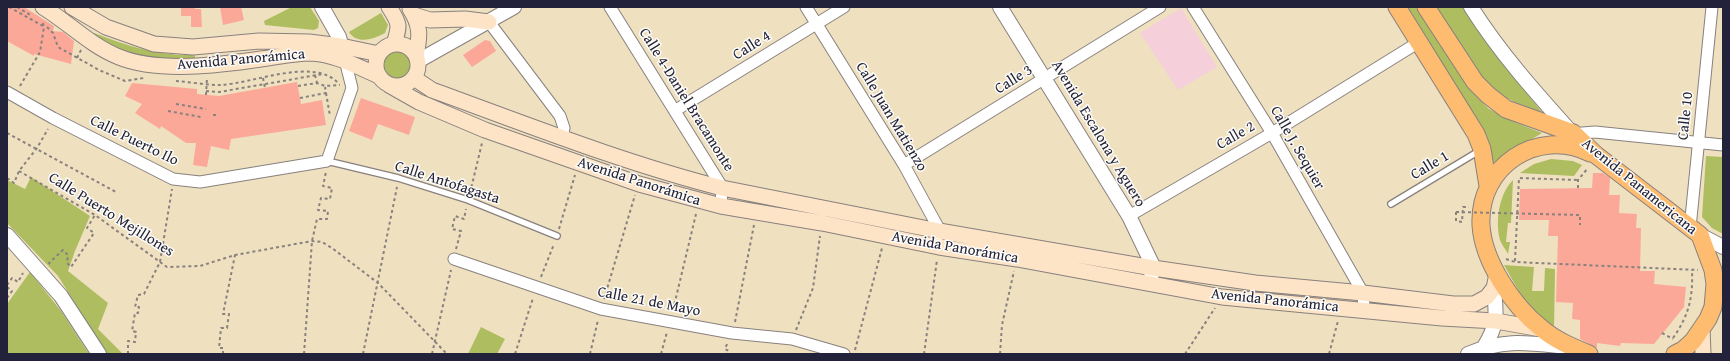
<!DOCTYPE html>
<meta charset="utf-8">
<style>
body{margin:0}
#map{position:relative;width:1730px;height:361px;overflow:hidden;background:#efe0c0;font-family:"Gentium Book Plus",serif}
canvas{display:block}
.frame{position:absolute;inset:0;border:8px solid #22223b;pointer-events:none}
</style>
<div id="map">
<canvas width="1730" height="361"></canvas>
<div class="frame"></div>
</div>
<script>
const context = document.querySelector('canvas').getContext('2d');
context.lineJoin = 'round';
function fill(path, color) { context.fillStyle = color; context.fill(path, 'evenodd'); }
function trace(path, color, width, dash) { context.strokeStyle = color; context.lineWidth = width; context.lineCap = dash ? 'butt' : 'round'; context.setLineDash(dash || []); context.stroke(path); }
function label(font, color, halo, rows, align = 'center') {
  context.font = font + ' "Gentium Book Plus",serif'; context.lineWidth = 3; context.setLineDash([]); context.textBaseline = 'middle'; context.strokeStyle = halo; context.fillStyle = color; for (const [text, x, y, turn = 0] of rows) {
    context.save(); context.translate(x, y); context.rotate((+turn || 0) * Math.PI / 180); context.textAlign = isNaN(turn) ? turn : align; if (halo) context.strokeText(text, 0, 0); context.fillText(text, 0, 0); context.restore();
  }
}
fill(new Path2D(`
 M1181 8 1217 67 1178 90 1140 33Z`), '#f5cfda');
fill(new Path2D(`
 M292 7H310L319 21 318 28 314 30 265 25 264 21Z
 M1408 7H1416L1470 90 1489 109 1517 123 1542 133 1493 163 1486 137Z
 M1436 7H1463L1506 68 1542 112C1526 107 1512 102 1497 92 1477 78 1450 29 1436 7Z
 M381 13 388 25 385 33C374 39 357 45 349 32Z
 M94 33C128 46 158 56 195 55V62L161 61 127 54 93 36Z
 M384 65a14 14 0 1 1 28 0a14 14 0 1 1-28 0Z
 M1706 156 1723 157V234L1712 228 1702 217Z
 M1551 159 1573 161 1582 165 1574 176 1520 173 1534 164Z
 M31 177 90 216 75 251 68 271 108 303 98 329 123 354H107L58 276 7 223V180L25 189Z
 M1513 180 1511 223H1508L1506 242H1510L1508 254C1506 250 1502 245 1500 240 1495 221 1499 194 1513 180Z
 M1504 265 1534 267 1532 291H1544L1545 268 1555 269 1554 328 1526 304Z
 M30 272 61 311 89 354H7V304Z
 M481 327 505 339 497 354H468Z`), '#adbd60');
fill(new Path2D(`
 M7 7H24L54 26 53 31 63 32 74 41 71 64 34 54V56L7 41Z
 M181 7H195V9H201L202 27H191V16H181Z
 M220 7H241L244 20 223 25Z
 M485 40 490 41 496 51 472 67 463 55Z
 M297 82 301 104 322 100 326 125 231 139 229 150 211 146 207 167 193 165 196 143H186L161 126 160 129 135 113 142 104 125 96 132 83 197 89V94L219 96Z
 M361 98 415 117 409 135 378 124 372 140 349 131Z
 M1593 173H1603L1610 178 1609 195H1620L1619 213 1637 214 1636 228H1641L1640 271H1655L1654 284 1686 287 1684 307 1654 344 1621 343 1620 346 1597 343V348L1580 339V320L1572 319 1573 303 1556 302 1558 236H1548L1549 220H1519L1520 189 1592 188Z`), '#fca899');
const service = new Path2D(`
 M327 161 398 178 468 200 557 236
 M1391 204 1479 151`);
const minor = new Path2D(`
 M610 7 722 187 721 206
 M806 7 904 165 939 229V235
 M1193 7 1272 133 1363 293 1364 309
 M489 22 560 116 564 128 562 137
 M7 92 53 118 173 179 200 182 327 161 352 88 345 60
 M676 110 844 7
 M1570 134 1595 132 1723 145
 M904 165 1160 7
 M1129 216 1272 133 1419 42
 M1690 228 1712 7
 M454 259 601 309 732 333 792 339 844 354`);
const tertiary = new Path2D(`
 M322 7 339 37 344 56
 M1000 7 1129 216 1153 266 1151 278
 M1471 7C1500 53 1536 93 1572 133
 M418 61 514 7
 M7 235 61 296 99 354
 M1700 235 1723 247
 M1484 347C1499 323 1496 314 1494 288
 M1468 354C1504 338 1529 343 1567 347`);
const secondary = new Path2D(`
 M43 7C69 23 91 46 119 57 158 73 220 65 261 59 277 57 294 53 310 53 335 54 356 66 379 76
 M72 7 106 27 154 44 193 47 259 41 309 42 341 46 379 54
 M389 7C400 24 400 25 394 44
 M410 9C421 26 420 36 416 55
 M414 15 430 20 465 19 489 22
 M376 65a21 21 0 1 1 42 0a21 21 0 1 1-42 0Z
 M414 78 432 90C528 125 624 163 722 188L939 231 1153 268 1255 283 1363 293 1453 304H1474L1487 297 1494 288 1497 274
 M389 85 419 102 485 130 639 184 721 206 822 223 939 247 1017 259 1222 297 1442 318 1496 321 1541 329
 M1702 327 1703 354`);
const primary = new Path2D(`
 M1397 7 1476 134 1482 149 1488 186
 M1426 7 1475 82 1488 95 1506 109 1573 133 1596 155 1700 235 1713 270 1715 284 1713 307 1708 319 1693 341 1683 350 1675 354
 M1589 354C1572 347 1555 340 1541 328 1513 306 1483 261 1481 225 1478 166 1538 127 1590 153`);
trace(service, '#88817e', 8);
trace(minor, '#88817e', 13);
trace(tertiary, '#88817e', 16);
trace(secondary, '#88817e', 17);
trace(primary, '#88817e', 19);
trace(new Path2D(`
 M9 7 43 26
 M17 7 32 16
 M47 27 53 33 58 47 99 70 125 81 144 78
 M77 58 81 50
 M315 75 317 83
 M263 78 265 88
 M176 81C190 82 206 85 220 85 252 84 315 56 339 84
 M20 86 40 52 44 27 43 23
 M298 86 317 83 325 86 340 85
 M206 91 219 92 323 74
 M326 93 330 116
 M206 95 207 78
 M300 98 326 93 325 87
 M176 104 206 109
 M168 111 201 117
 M213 115H216
 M7 133 116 192
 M19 171 95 215 167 267 200 266 235 255 312 241 322 242 332 248 378 283 447 354
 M7 178 14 183 19 171 37 148 48 129
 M1578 188V180L1588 168
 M470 193 482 143
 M1456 212V221L1462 222 1463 207H1469
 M559 229 575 175
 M456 249 461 231 452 229 455 216 464 219 466 209
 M1506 259 1515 262 1698 270
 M1515 261 1519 178 1578 180
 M50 264 49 263 63 250 68 255 67 263 71 267 94 233 87 228 95 215
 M541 277 554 244
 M7 285 12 278 18 282 23 273
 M7 287 12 291 7 298
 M604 299 635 195
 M673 310 696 214
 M735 322 754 225
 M796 330 813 288 820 236
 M1662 333 1673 339
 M1673 338C1689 315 1693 298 1692 270
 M727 344 725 349 729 351 728 354
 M855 350 882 248
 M128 354V341L135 342 136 332 132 331 135 313H138L139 307H135L138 295 144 294 160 262 172 189
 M223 354V348H219L221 328H227L229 314H223L235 255
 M304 354 312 241 317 219H327L328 211 318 210 321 198 330 199 332 188 323 186 326 172
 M363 354 397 187
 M432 354 451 270
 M515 354 533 298
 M590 354 598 320
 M661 354 667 332
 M924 354 937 260
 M1000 354 1002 325 1014 271
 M1185 354 1215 308
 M1329 354 1338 321`), '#88817e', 2, [3, 3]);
trace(service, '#fff', 5.5);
trace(minor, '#fff', 11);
trace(tertiary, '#fff', 14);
trace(secondary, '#fee4c6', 15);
trace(primary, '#fdbc70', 17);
trace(new Path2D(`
 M1456 212 1580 215V225`), '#88817e', 2, [3, 3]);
label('15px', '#22223b', '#fdfcf7', [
 ["Calle 4",752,46,-32],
 ["Avenida Panorámica",241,60,-5],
 ["Calle 3",1014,80,-32],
 ["Calle 4-Daniel Bracamonte",686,100,58],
 ["Calle 10",1686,116,-84],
 ["Calle Juan Matienzo",891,117,59],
 ["Avenida Escalona y Aguero",1098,134,59],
 ["Calle 2",1236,136,-30],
 ["Calle Puerto Ilo",134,141,26],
 ["Calle J. Sequier",1297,148,60],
 ["Calle 1",1430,166,-31],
 ["Avenida Panorámica",639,182,18],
 ["Calle Antofagasta",447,183,18],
 ["Avenida Panamericana",1639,187,39],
 ["Calle Puerto Mejillones",111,215,32],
 ["Avenida Panorámica",955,248,10],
 ["Avenida Panorámica",1275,301,6],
 ["Calle 21 de Mayo",649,302,11]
]);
</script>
